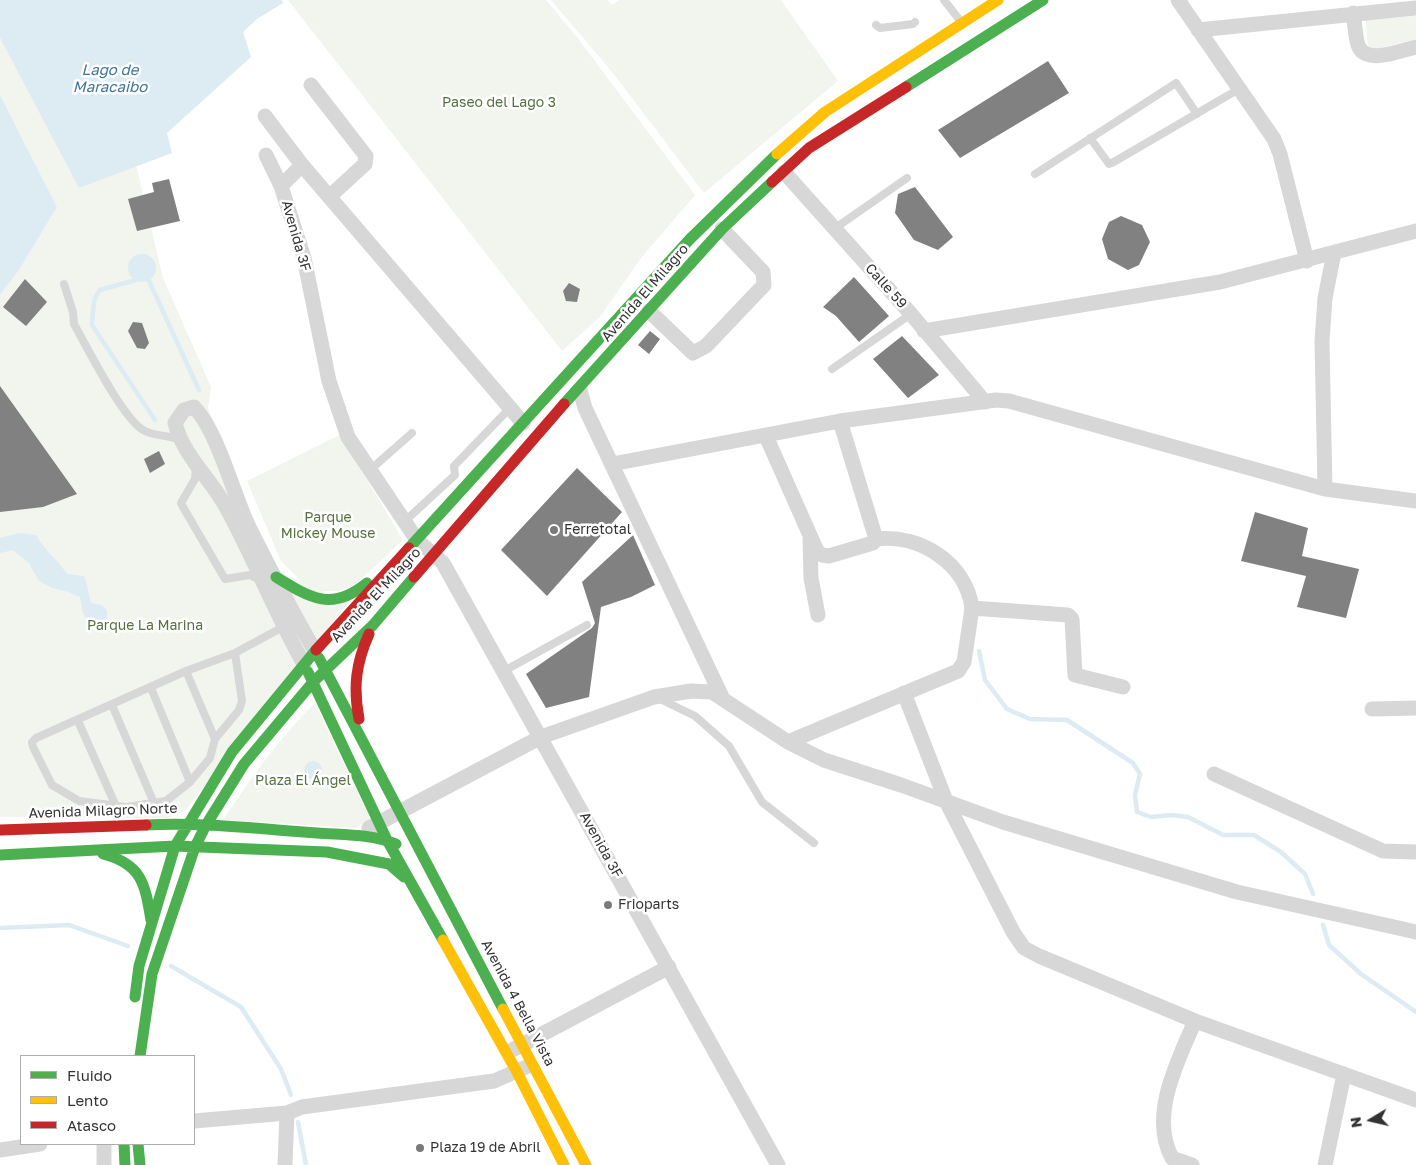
<!DOCTYPE html>
<meta charset="utf-8">
<style>
body{margin:0}
#map{position:relative;width:1416px;height:1165px;overflow:hidden;background:#fff;font-family:"Golos Text",sans-serif}
canvas{display:block}
.legend{position:absolute;left:20px;top:1055px;width:175px;height:90px;box-sizing:border-box;background:#fff;border:1px solid #adadad;margin:0;padding:6px 9px;list-style:none;font-size:15px;color:#333}
.legend li{display:flex;align-items:center;gap:10px;height:25px}
.legend b{width:25px;border:1px solid #adadad}
.north{position:absolute;left:1346px;top:1095px;width:50px;height:50px;-webkit-text-stroke:4px #fff;paint-order:stroke;rotate:261deg;font-size:14px;font-weight:700;line-height:20px;text-align:center;color:#333}
.north::after{content:'';display:block;margin:auto;width:18px;height:22px;background:#333;clip-path:polygon(50% 0,100% 100%,50% 72%,0 100%)}
</style>
<div id="map">
<canvas width="1416" height="1165"></canvas>
<ul class="legend">
<li><b style="height:6px;background:#4caf50"></b>Fluido</li>
<li><b style="height:6px;background:#ffc107"></b>Lento</li>
<li><b style="height:6px;background:#c62828"></b>Atasco</li>
</ul>
<div class="north">N</div>
</div>
<script>
const context = document.querySelector('canvas').getContext('2d');
context.lineJoin = 'round';
function fill(path, color) { context.fillStyle = color; context.fill(path, 'evenodd'); }
function trace(path, color, width, dash) { context.strokeStyle = color; context.lineWidth = width; context.lineCap = dash ? 'butt' : 'round'; context.setLineDash(dash || []); context.stroke(path); }
function label(font, color, halo, rows, align = 'center') {
  context.font = font + ' "Golos Text",sans-serif'; context.lineWidth = 5; context.setLineDash([]); context.textBaseline = 'middle'; context.strokeStyle = halo; context.fillStyle = color; for (const [text, x, y, turn = 0] of rows) {
    context.save(); context.translate(x, y); context.rotate((+turn || 0) * Math.PI / 180); context.textAlign = isNaN(turn) ? turn : align; if (halo) context.strokeText(text, 0, 0); context.fillText(text, 0, 0); context.restore();
  }
}
fill(new Path2D(`
 M288 0H546L577 37 695 195 641 258 600 317 562 351Z
 M551 0H608L612 5 619 0H781L838 81 704 193 613 73Z
 M1416 16V39L1368 51 1366 20Z
 M0 38 79 187 136 165 163 278 211 387 208 408 231 471 277 571 348 603 185 811 167 818 0 817V295L19 270 57 207 0 95Z
 M340 435 403 540 355 585 339 591H320L302 582 281 561 247 481Z
 M315 703 370 818 356 828 223 820C251 778 279 738 315 703Z`), '#f1f5ed');
fill(new Path2D(`
 M0 0H282L283 3 257 19 243 32 251 57 167 133 172 153 79 188 0 38Z
 M0 95 57 207 19 270 0 295Z
 M128 268a14 14 0 1 1 28 0a14 14 0 1 1-28 0Z
 M19 533 36 535C45 551 57 559 67 574L84 576C89 586 87 595 92 603L101 605 107 610V620L100 623H90L83 613 80 597 66 591 52 588 38 580 29 563 13 550 0 553V538Z
 M304 770a9 9 0 1 1 18 0a9 9 0 1 1-18 0Z`), '#ddebf3');
trace(new Path2D(`
 M136 280 100 290C92 299 93 313 92 325L155 420
 M149 281 199 390
 M979 651 985 680 1007 709 1030 719 1067 720 1133 763 1140 774 1135 795 1137 812 1151 817 1171 815 1188 817 1223 835H1254L1281 852 1305 874 1313 894
 M1323 925 1329 945 1361 974 1416 1012
 M0 928 69 925 128 946
 M171 966 241 1007 281 1069 291 1095
 M298 1122 306 1165`), '#ddebf3', 4.5);
fill(new Path2D(`
 M1048 61 1069 93 960 158 938 130Z
 M169 179 180 221 137 231 128 199 154 192 152 183Z
 M915 187 953 237 938 250 914 240 895 213 898 194Z
 M1121 216 1142 225 1150 242 1139 265 1128 270 1108 259 1102 239 1109 222Z
 M854 277 889 316 859 342 836 316 823 307Z
 M25 279 47 302 26 326 3 307Z
 M569 283 580 289 577 302 566 301 563 291Z
 M133 322 142 323 149 343 145 349 137 348 128 331Z
 M650 331 660 339 649 354 638 345Z
 M902 336 939 375 908 398 873 359Z
 M0 386 77 494 43 507 0 512Z
 M159 451 165 464 150 473 144 459Z
 M577 468 622 512 547 596 501 550Z
 M1255 512 1308 528 1302 556 1359 569 1346 618 1297 607 1306 576 1241 561Z
 M633 535 655 585 631 597 601 607 589 697 546 708 526 674 592 628 595 623 582 582Z`), '#818181');
trace(new Path2D(`
 M944 0 962 23
 M876 25 880 28 913 24 915 22
 M1090 138 1109 164 1112 163 1239 89
 M1035 174 1176 83 1197 114
 M834 229 907 178
 M64 284 73 312 74 324C88 349 122 417 143 430 152 436 169 435 180 440
 M832 369 911 314
 M196 466 195 479 181 503 183 507 225 579 250 575 261 581
 M370 470 412 433
 M404 522 455 475 454 466 510 408
 M186 671 215 739 210 758 190 782 166 801 126 807 79 801 52 785 33 747 32 742 36 738 186 671 235 653 283 627
 M504 671 587 625
 M151 688 190 782
 M658 698 695 716 729 746 762 802 814 843
 M112 705 154 803
 M78 721 115 804
 M215 739 239 710 242 701 235 653`), '#d7d7d7', 8);
trace(new Path2D(`
 M1178 0 1274 139 1280 154 1307 261
 M1353 13C1355 23 1355 35 1358 45 1365 66 1401 50 1416 47
 M1198 30 1416 8
 M311 85 366 156 365 164 329 197
 M265 116 302 165
 M266 155 281 186
 M784 172 911 314 985 402
 M649 311 693 353 706 346 764 285 763 272 722 229
 M924 331 1220 282 1416 231
 M580 390 585 408 723 699
 M523 423 302 165 281 186 304 258 329 381 348 437 417 540 443 563 778 1165
 M766 436 817 551 822 555 829 556 873 543 876 539 840 421
 M612 464 840 421 996 400 1009 401 1325 489 1416 501
 M1325 489 1322 341 1325 298 1334 253
 M810 538 811 578 818 615
 M876 539C920 534 966 563 972 608
 M304 664C275 613 254 558 226 507 210 478 183 455 175 423L184 410 194 407C217 430 233 493 248 525 269 567 291 610 315 651
 M904 693 946 801 1013 932 1024 948 1039 956 1195 1021 1416 1100
 M1372 709 1416 708
 M788 742 958 671 964 662 972 608 1068 615 1072 619 1075 675 1123 687
 M1214 774 1383 851 1416 852
 M369 828 541 737 654 697 691 691 712 692 788 742 824 760 901 785 1003 822 1237 892 1416 932
 M514 1049 669 967
 M194 1121 287 1113
 M104 1144V1165
 M0 1150 40 1144
 M285 1165 287 1113 302 1107 494 1081 526 1067
 M1192 1165 1172 1158C1149 1116 1178 1060 1195 1021
 M1325 1165 1344 1074`), '#d7d7d7', 15);
trace(new Path2D(`
 M906 87 1043 0
 M564 404 722 229 772 182
 M409 548 690 239 777 154
 M276 577C310 598 332 612 367 583
 M319 658 503 1009
 M308 672 387 840 443 940
 M146 825C203 822 260 829 317 833 342 835 373 834 396 844
 M103 854C142 864 145 884 151 920
 M0 855 175 846 327 852 389 864 404 877
 M135 997 139 966 175 846 232 752 316 650
 M140 1056 152 974 195 847 206 825 244 764 313 682 373 625 414 577
 M124 1144 125 1165
 M138 1144 140 1165`), '#4caf50', 11);
trace(new Path2D(`
 M777 154 825 112 998 0
 M443 940 517 1072 564 1165
 M503 1009 586 1165`), '#ffc107', 11);
trace(new Path2D(`
 M772 182 809 148 906 87
 M414 577 564 404
 M316 650 409 548
 M359 719C353 687 356 663 369 634
 M0 830 146 825`), '#c62828', 11);
for (const [x, y, r, color] of [
 [554,530,5,"#7a7a7a"],
 [608,905,5,"#7a7a7a"],
 [420,1148,5,"#7a7a7a"]
]) { const dot = new Path2D(); dot.arc(x, y, r, 0, 2 * Math.PI); context.fillStyle = color; context.fill(dot); trace(dot, '#fff', 2); }
label('14px', '#56703f', '#fff', [
 ["Paseo del Lago 3",499,103],
 ["Parque",328,518],
 ["Mickey Mouse",328,534],
 ["Parque La Marina",145,626],
 ["Plaza El Ángel",303,781]
]);
label('14px', '#333', '#fff', [
 ["Avenida 3F",296,236,74],
 ["Calle 59",886,286,48],
 ["Avenida El Milagro",645,293,-49],
 ["Avenida El Milagro",376,595,-47],
 ["Avenida Milagro Norte",103,811,-2],
 ["Avenida 3F",601,845,61],
 ["Avenida 4 Bella Vista",518,1003,62]
]);
label('14px', '#333', '#fff', [
 ["Ferretotal",564,530],
 ["Frioparts",618,905],
 ["Plaza 19 de Abril",430,1148]
], 'left');
label('italic 15px', '#3f7597', '#fff', [
 ["Lago de",110,70],
 ["Maracaibo",110,87]
]);
</script>
